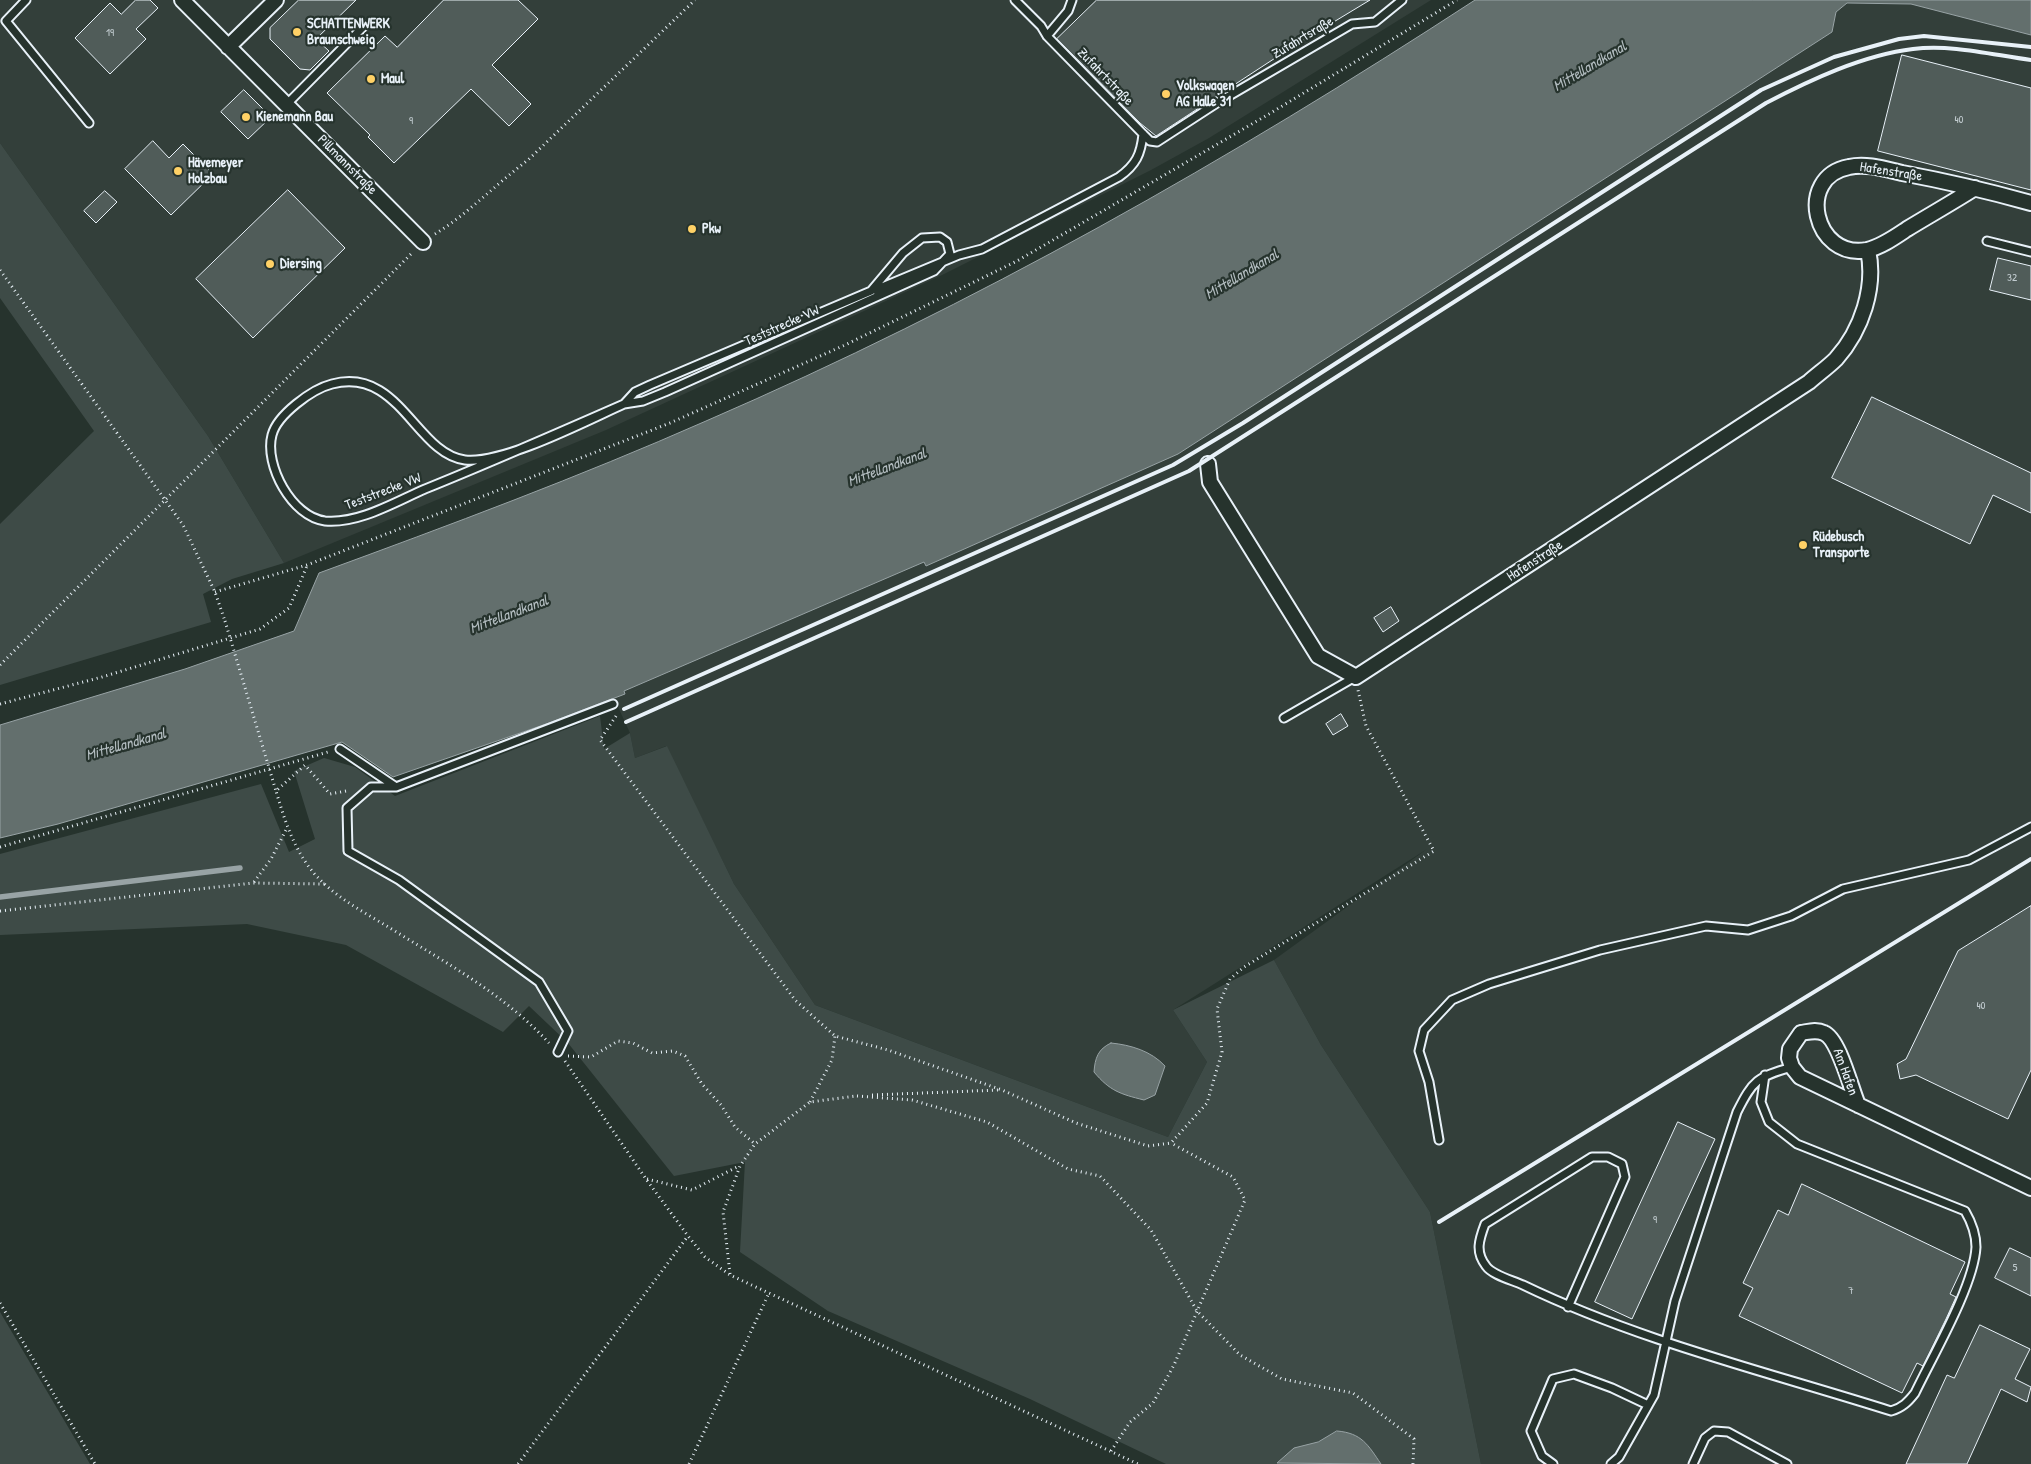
<!DOCTYPE html>
<meta charset="utf-8">
<style>
body{margin:0}
canvas{display:block;background:#26332d}
</style>
<canvas width="2031" height="1464"></canvas>
<script>
const context = document.querySelector('canvas').getContext('2d');
context.lineJoin = 'round';
function fill(path, color) { context.fillStyle = color; context.fill(path, 'evenodd'); }
function trace(path, color, width, dash) { context.strokeStyle = color; context.lineWidth = width; context.lineCap = dash ? 'butt' : 'round'; context.setLineDash(dash || []); context.stroke(path); }
function label(font, color, halo, rows, align = 'center') {
  context.font = font + ' "Patrick Hand",sans-serif'; context.lineWidth = 4.5; context.setLineDash([]); context.textBaseline = 'middle'; context.strokeStyle = halo; context.fillStyle = color; for (const [text, x, y, turn = 0] of rows) {
    context.save(); context.translate(x, y); context.rotate((+turn || 0) * Math.PI / 180); context.textAlign = isNaN(turn) ? turn : align; if (halo) context.strokeText(text, 0, 0); context.fillText(text, 0, 0); context.restore();
  }
}
fill(new Path2D(`
 M0 0H1431L1209 138 1151 170 942 275 606 430 284 563 208 436 0 143Z
 M1916 0H2031V1464H1481L1430 1212 1321 1045 1274 960 1427 849 1173 1010 1207 1062 1168 1137 815 1005 734 884 666 746 635 758 630 733 614 698 625 694 624 691 924 562 926 566 1178 454 1832 32 1836 12 1847 3 1910 4Z`), '#333f3a');
fill(new Path2D(`
 M0 143 208 436 284 563 232 579 203 594 211 622 0 685V524L94 431 0 298Z
 M600 716 604 749 630 733 635 758 667 746 734 884 815 1005 1168 1137 1207 1062 1173 1010 1274 960 1321 1045 1430 1212 1481 1464H1166L1030 1399 828 1311 740 1252 745 1162 674 1176 568 1043 529 1006 503 1032 346 945 247 924 0 935V854L261 784 289 852 315 839 294 771 324 758 355 767 395 796Z
 M0 1312 90 1464H0Z`), '#3e4b47');
const water = new Path2D(`
 M1475 0H2031V35L1911 4 1847 3 1836 12 1832 32 1178 454 926 566 924 562 624 691 625 694 549 723 393 777 342 742 58 824 0 838V725L185 669 294 631 319 573C450 525 579 477 706 421 974 305 1230 160 1475 0Z
 M1111 1043C1131 1045 1151 1051 1165 1066L1155 1095 1144 1100C1120 1094 1110 1091 1094 1072 1095 1058 1098 1049 1111 1043Z
 M1337 1431C1362 1433 1368 1445 1381 1464L1277 1463 1294 1448 1318 1442Z`);
fill(water, '#636f6d');
trace(water, '#98a3a5', 1);
trace(new Path2D(`
 M0 897 240 868`), '#98a3a5', 5.5);
const building = new Path2D(`
 M136 0H150L158 8 136 29 146 39 110 74 75 38 110 3 121 14Z
 M299 0H356L316 39 329 51 310 70 300 69 270 39V28Z
 M444 0H518L538 19 492 65 531 104 509 126 471 89 394 163 368 137 370 135 327 93 385 36 397 47Z
 M1097 0H1370L1289 49 1156 136 1140 123 1057 39Z
 M1902 55 2031 88V190L1878 151Z
 M244 90 271 117 248 139 221 112Z
 M153 141 169 158 183 144 213 174 171 215 125 169Z
 M288 190 345 248 253 338 196 279Z
 M105 191 117 202 96 223 84 211Z
 M1998 258 2031 266V300L1990 290Z
 M1872 397 2031 473V513L1993 495 1970 544 1832 478Z
 M1391 607 1399 621 1383 632 1374 618Z
 M1341 714 1348 726 1333 735 1326 724Z
 M2031 906V1070L2008 1119 1916 1075 1900 1079 1897 1064 1906 1059 1958 951Z
 M1678 1122 1715 1139 1632 1319 1595 1302Z
 M1802 1184 1965 1262 1950 1294 1956 1297 1946 1319 1923 1366 1917 1363 1902 1393 1739 1316 1753 1288 1743 1283 1778 1210 1788 1215Z
 M2010 1248 2031 1258V1296L1995 1278Z
 M1980 1325 2030 1349 2015 1379 2031 1387 2027 1402 2001 1389 1967 1464H1906L1947 1375 1954 1378Z`);
fill(building, '#505c59');
trace(building, '#e8f1f8', 1);
const service = new Path2D(`
 M26 0 6 21 89 123
 M1015 0 1041 26 1047 36 1143 134 1150 141 1157 142 1217 103 1352 24 1375 22 1402 0
 M1047 36 1068 11 1072 0
 M286 105 365 25
 M1987 241 2031 252
 M875 290 959 255 982 249 1119 177C1136 165 1141 154 1143 134
 M624 404C558 433 492 462 425 489 395 502 359 524 325 521 292 517 264 465 272 435 277 415 312 389 332 384 399 366 416 454 465 460 504 464 586 421 624 404L643 401 665 392 934 271 950 254 947 242 940 237 922 238 903 253 871 291 650 385 635 392 624 404
 M1284 718 1355 677
 M340 749 396 787H371L347 808 348 851 399 880 539 982 568 1031 558 1052
 M396 787 613 704
 M1439 1140 1429 1082 1419 1051 1424 1030 1452 1000 1489 984 1600 950 1706 926 1748 930 1791 916 1843 889 1969 860 2031 827
 M1568 1307 1625 1177 1622 1164 1608 1157H1592L1485 1224C1479 1240 1475 1252 1486 1266 1492 1275 1512 1280 1523 1285 1639 1341 1768 1372 1891 1411 1902 1408 1908 1402 1915 1393 1932 1357 1974 1286 1976 1247 1976 1234 1972 1223 1965 1211L1797 1144 1769 1122 1761 1102 1765 1075
 M1553 1464 1542 1456 1531 1431 1553 1379 1574 1374 1612 1388 1648 1405
 M1611 1464 1619 1457 1654 1395 1675 1301 1737 1112C1753 1080 1757 1077 1792 1067
 M1693 1464 1705 1438 1714 1431 1728 1432 1787 1464`);
const minor = new Path2D(`
 M182 0 423 242
 M228 47 276 0
 M1975 188C1953 202 1930 215 1907 229 1895 237 1881 247 1867 250 1814 260 1795 177 1849 167 1866 163 1885 169 1902 173 1945 181 1988 191 2031 203
 M1208 464 1210 482 1318 656 1356 677 1809 382C1818 374 1828 367 1836 359 1862 330 1876 287 1868 250
 M1858 1105C1851 1089 1839 1039 1824 1033 1816 1029 1808 1032 1801 1033L1790 1049 1789 1058 1792 1067 1800 1077 2031 1188`);
trace(service, '#e8f1f8', 11);
trace(minor, '#e8f1f8', 18);
trace(new Path2D(`
 M435 234C469 213 496 184 528 160L695 0
 M0 270 183 525 215 592 225 621
 M215 592 307 565 670 423 845 345 1017 261 1269 114 1457 0
 M0 665 413 252
 M0 704 102 677 260 629 289 608 307 566
 M616 716 600 740 795 1000 835 1036 888 1050 1002 1090 1076 1123 1148 1146 1171 1143 1207 1103 1222 1052 1217 1009 1230 979 1244 967 1434 851 1366 726 1358 690
 M346 791 330 794 305 765 276 791C284 818 292 844 309 867 329 894 362 911 390 928 446 963 504 994 549 1043
 M0 847 328 752
 M254 882 271 859 287 828
 M0 911 253 883 325 884
 M568 1056 591 1057 618 1041 633 1043 652 1053 673 1051 685 1056 702 1084 721 1105 735 1127 755 1144
 M565 1061 646 1179 688 1236 705 1257 730 1275 1138 1464
 M872 1095 999 1090
 M857 1096 912 1100 987 1122 1068 1169 1100 1176 1151 1230 1197 1311 1240 1355 1282 1379 1353 1393 1414 1439 1413 1464
 M810 1102 832 1060 835 1036
 M647 1179 692 1190 739 1166
 M730 1274 723 1212 740 1166 755 1144 810 1102 856 1096
 M0 1303 95 1464
 M1111 1451 1130 1422 1153 1403 1174 1365 1245 1200 1233 1177 1171 1143
 M518 1464 688 1236
 M689 1464 769 1293`), '#e8f1f8', 3, [1, 4]);
trace(service, '#26332d', 7);
trace(minor, '#26332d', 14);
trace(new Path2D(`
 M624 709 1173 465 1243 423 1761 90 1834 57 1899 39 1924 36 2031 47
 M626 722 1189 471 1766 103C1810 80 1863 55 1913 49 1951 44 1993 55 2031 60
 M1439 1222 2031 859`), '#e8f1f8', 4);
trace(new Path2D(`
 M225 621 276 791`), '#e8f1f8', 3, [1, 4]);
for (const [x, y, r, color] of [
 [297,32,5,"#ffd166"],
 [371,79,5,"#ffd166"],
 [1166,94,5,"#ffd166"],
 [246,117,5,"#ffd166"],
 [178,171,5,"#ffd166"],
 [692,229,5,"#ffd166"],
 [270,264,5,"#ffd166"],
 [1803,545,5,"#ffd166"]
]) { const dot = new Path2D(); dot.arc(x, y, r, 0, 2 * Math.PI); context.fillStyle = color; context.fill(dot); trace(dot, '#26332d', 2); }
label('11px', '#c2ccd0', null, [
 ["19",110,33],
 ["40",1959,120],
 ["9",411,121],
 ["32",2012,278],
 ["40",1981,1006],
 ["9",1655,1220],
 ["5",2015,1268],
 ["7",1851,1291]
]);
label('bold 14px', '#e8f1f8', '#26332d', [
 ["SCHATTENWERK",307,24],
 ["Braunschweig",307,40],
 ["Maul",381,79],
 ["Volkswagen",1176,86],
 ["AG Halle 31",1176,102],
 ["Kienemann Bau",256,117],
 ["Hävemeyer",188,163],
 ["Holzbau",188,179],
 ["Pkw",702,229],
 ["Diersing",280,264],
 ["Rüdebusch",1813,537],
 ["Transporte",1813,553]
], 'left');
label('14px', '#e8f1f8', '#26332d', [
 ["Zufahrtsraße",1303,38,-31],
 ["Zufahrtstraße",1105,77,46],
 ["Pillmannstraße",347,165,45],
 ["Hafenstraße",1891,172,9],
 ["Teststrecke VW",782,326,-24],
 ["Teststrecke VW",383,492,-21],
 ["Hafenstraße",1535,561,-33],
 ["Am Hafen",1845,1072,70]
]);
label('italic 15px', '#b3bdc0', '#26332d', [
 ["Mittellandkanal",1590,67,-31],
 ["Mittellandkanal",1242,275,-31],
 ["Mittellandkanal",887,468,-21],
 ["Mittellandkanal",509,615,-21],
 ["Mittellandkanal",126,745,-16]
]);
</script>
